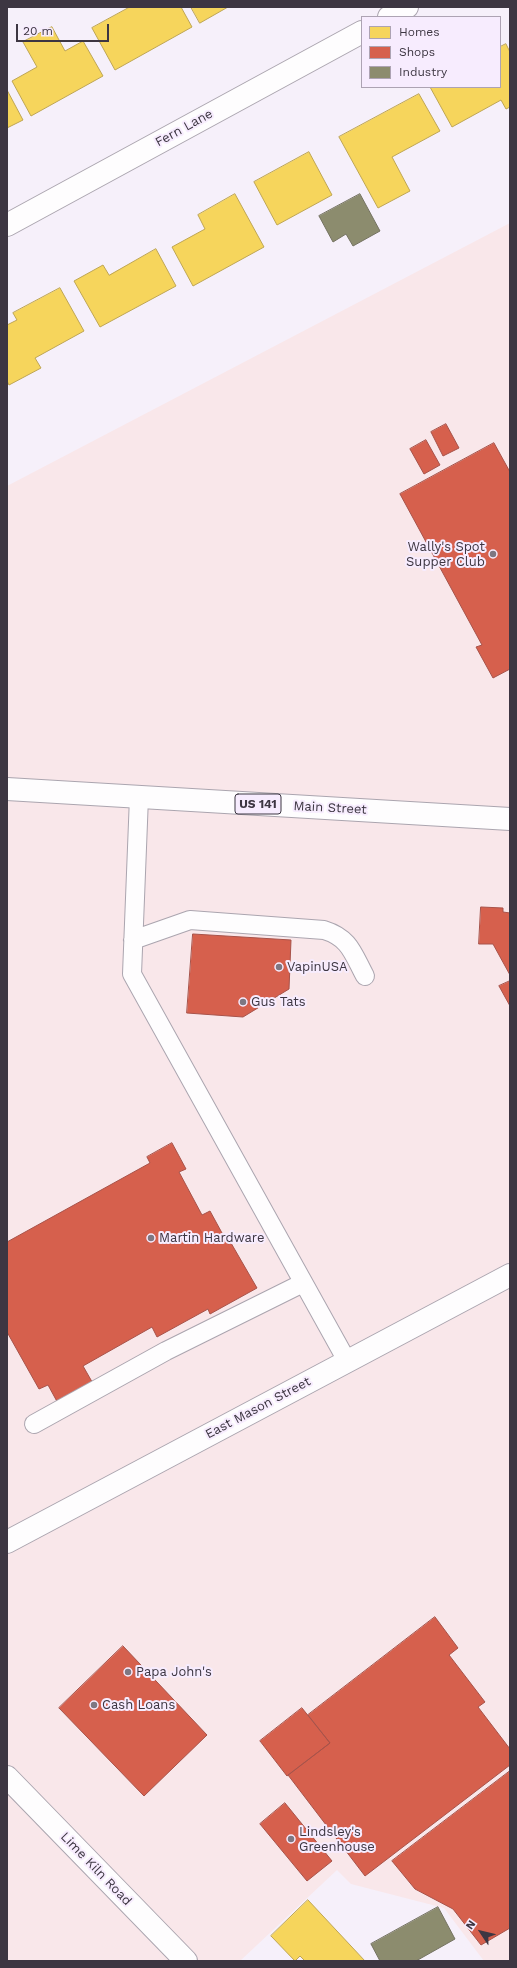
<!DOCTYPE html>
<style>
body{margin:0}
#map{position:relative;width:517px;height:1968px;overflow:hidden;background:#f6f0fa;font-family:"Work Sans",sans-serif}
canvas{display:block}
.frame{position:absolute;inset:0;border:8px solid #3d3642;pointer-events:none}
.legend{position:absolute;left:361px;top:16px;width:140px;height:72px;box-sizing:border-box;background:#f7ecfe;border:1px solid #ada3b3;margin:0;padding:5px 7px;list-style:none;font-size:12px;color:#3d3642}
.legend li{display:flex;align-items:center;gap:8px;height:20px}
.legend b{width:20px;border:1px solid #ada3b3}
.north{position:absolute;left:461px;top:1912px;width:40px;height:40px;-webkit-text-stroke:3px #f7ecfe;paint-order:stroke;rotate:305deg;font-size:11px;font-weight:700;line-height:16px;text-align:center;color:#3d3642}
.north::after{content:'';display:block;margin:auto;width:14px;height:18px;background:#3d3642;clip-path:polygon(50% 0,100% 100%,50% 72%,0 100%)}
.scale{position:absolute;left:16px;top:24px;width:93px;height:18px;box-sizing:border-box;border:2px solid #3d3642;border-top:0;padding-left:5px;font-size:12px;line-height:14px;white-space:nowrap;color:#3d3642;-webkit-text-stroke:3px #f7ecfe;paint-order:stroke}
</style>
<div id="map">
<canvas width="517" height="1968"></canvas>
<div class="frame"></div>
<ul class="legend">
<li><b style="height:11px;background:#f6d55c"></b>Homes</li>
<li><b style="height:11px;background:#d6604d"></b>Shops</li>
<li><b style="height:11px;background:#8c8c6e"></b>Industry</li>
</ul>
<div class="north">N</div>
<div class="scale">20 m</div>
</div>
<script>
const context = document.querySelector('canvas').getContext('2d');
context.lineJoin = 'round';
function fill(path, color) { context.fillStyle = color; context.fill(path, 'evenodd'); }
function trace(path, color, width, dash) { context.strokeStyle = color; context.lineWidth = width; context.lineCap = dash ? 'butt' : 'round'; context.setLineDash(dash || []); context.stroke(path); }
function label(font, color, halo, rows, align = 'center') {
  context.font = font + ' "Work Sans",sans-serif'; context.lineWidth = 4; context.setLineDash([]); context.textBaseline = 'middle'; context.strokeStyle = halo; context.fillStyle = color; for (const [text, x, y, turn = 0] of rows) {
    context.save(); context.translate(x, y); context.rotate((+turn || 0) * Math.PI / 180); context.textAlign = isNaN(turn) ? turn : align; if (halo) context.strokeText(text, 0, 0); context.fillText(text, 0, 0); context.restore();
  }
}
fill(new Path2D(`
 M510 223V1961H484L444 1908 351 1884 337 1870 240 1961H7V486Z`), '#f9e7ea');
const homes = new Path2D(`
 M130 7H181L192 27 115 70 92 28Z
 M191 7H228L200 23Z
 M52 27 65 51 83 41 103 76 31 116 12 81 37 67 23 42Z
 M506 44 510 52V107L506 109 501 100 452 127 430 87H500V47Z
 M7 90 23 120 7 128Z
 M419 94 440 131 392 157 410 191 378 208 339 137Z
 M309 152 332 195 277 225 254 182Z
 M235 194 264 247 193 286 172 247 205 229 198 215Z
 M156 249 176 286 100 327 74 281 103 265 109 275Z
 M60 288 84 331 35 358 41 368 9 385 7 381V325L17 320 13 313Z
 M308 1900 365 1961H305L300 1956 295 1961 271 1936Z`);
fill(homes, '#f6d55c');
trace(homes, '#bea554', 1);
const shops = new Path2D(`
 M446 424 459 448 443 456 431 432Z
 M426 440 440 465 424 474 410 449Z
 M494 443 510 472V669L493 678 476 647 482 645 400 494Z
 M481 907 503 908V912L510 913V975L493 944H479Z
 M193 934 291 940 289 989 243 1017 187 1013Z
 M510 981V1006L499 986Z
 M172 1143 186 1169 179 1172 202 1215 210 1211 228 1244 231 1243 257 1288 210 1314 208 1309 157 1337 152 1327 83 1366 95 1387 60 1407 48 1385 39 1389 7 1332V1242L150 1163 147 1157Z
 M435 1617 458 1648 449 1655 485 1702 478 1707 510 1749V1765L365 1876 288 1775 330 1743 308 1715Z
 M123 1646 207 1735 144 1796 59 1708Z
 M302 1708 330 1743 287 1776 260 1741Z
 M510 1771V1928L481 1945 453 1909 415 1889 392 1861Z
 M285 1803 332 1861 307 1881 260 1824Z`);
fill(shops, '#d6604d');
trace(shops, '#a8534a', 1);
const industry = new Path2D(`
 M360 194 380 231 353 246 346 234 333 242 319 216Z
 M438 1907 455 1939 416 1961H380L371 1944Z`);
fill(industry, '#8c8c6e');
trace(industry, '#747261', 1);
const lane = new Path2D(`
 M139 797 132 974 347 1361
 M133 940 190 920 324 930C350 938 353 954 365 976
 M34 1424 166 1351 303 1283`);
const street = new Path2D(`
 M389 17 407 7
 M7 225 362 32`);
const secondary = new Path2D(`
 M7 1542 510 1275
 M7 1777 186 1961`);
const primary = new Path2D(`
 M7 789 510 819`);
trace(lane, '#aba5af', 20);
trace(street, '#aba5af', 24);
trace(secondary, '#aba5af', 24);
trace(primary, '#aba5af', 24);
trace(lane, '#fefdfe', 18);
trace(street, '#fefdfe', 22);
trace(secondary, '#fefdfe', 22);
trace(primary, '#fefdfe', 22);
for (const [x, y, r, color] of [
 [493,554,4,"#7e7782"],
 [279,967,4,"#7e7782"],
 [243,1002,4,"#7e7782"],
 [151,1238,4,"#7e7782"],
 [128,1672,4,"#7e7782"],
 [94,1705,4,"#7e7782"],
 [291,1839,4,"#7e7782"]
]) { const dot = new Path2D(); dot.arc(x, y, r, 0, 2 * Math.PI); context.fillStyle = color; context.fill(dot); trace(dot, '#f7ecfe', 1.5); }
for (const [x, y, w] of [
 [258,804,46]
]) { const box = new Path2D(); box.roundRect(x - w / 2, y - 10, w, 20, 3); context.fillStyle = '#f7ecfe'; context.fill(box); trace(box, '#3d3642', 1); }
label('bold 12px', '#3d3642', null, [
 ["US 141",258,804]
]);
label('13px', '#3d3642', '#f7ecfe', [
 ["Fern Lane",184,128,-29],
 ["Main Street",330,808,3],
 ["East Mason Street",258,1408,-28],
 ["Lime Kiln Road",96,1869,46]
]);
label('13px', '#3d3642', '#f7ecfe', [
 ["Wally's Spot",485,547,"right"],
 ["Supper Club",485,562,"right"],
 ["VapinUSA",287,967],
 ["Gus Tats",251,1002],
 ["Martin Hardware",159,1238],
 ["Papa John's",136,1672],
 ["Cash Loans",102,1705],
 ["Lindsley's",299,1832],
 ["Greenhouse",299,1847]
], 'left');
</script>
